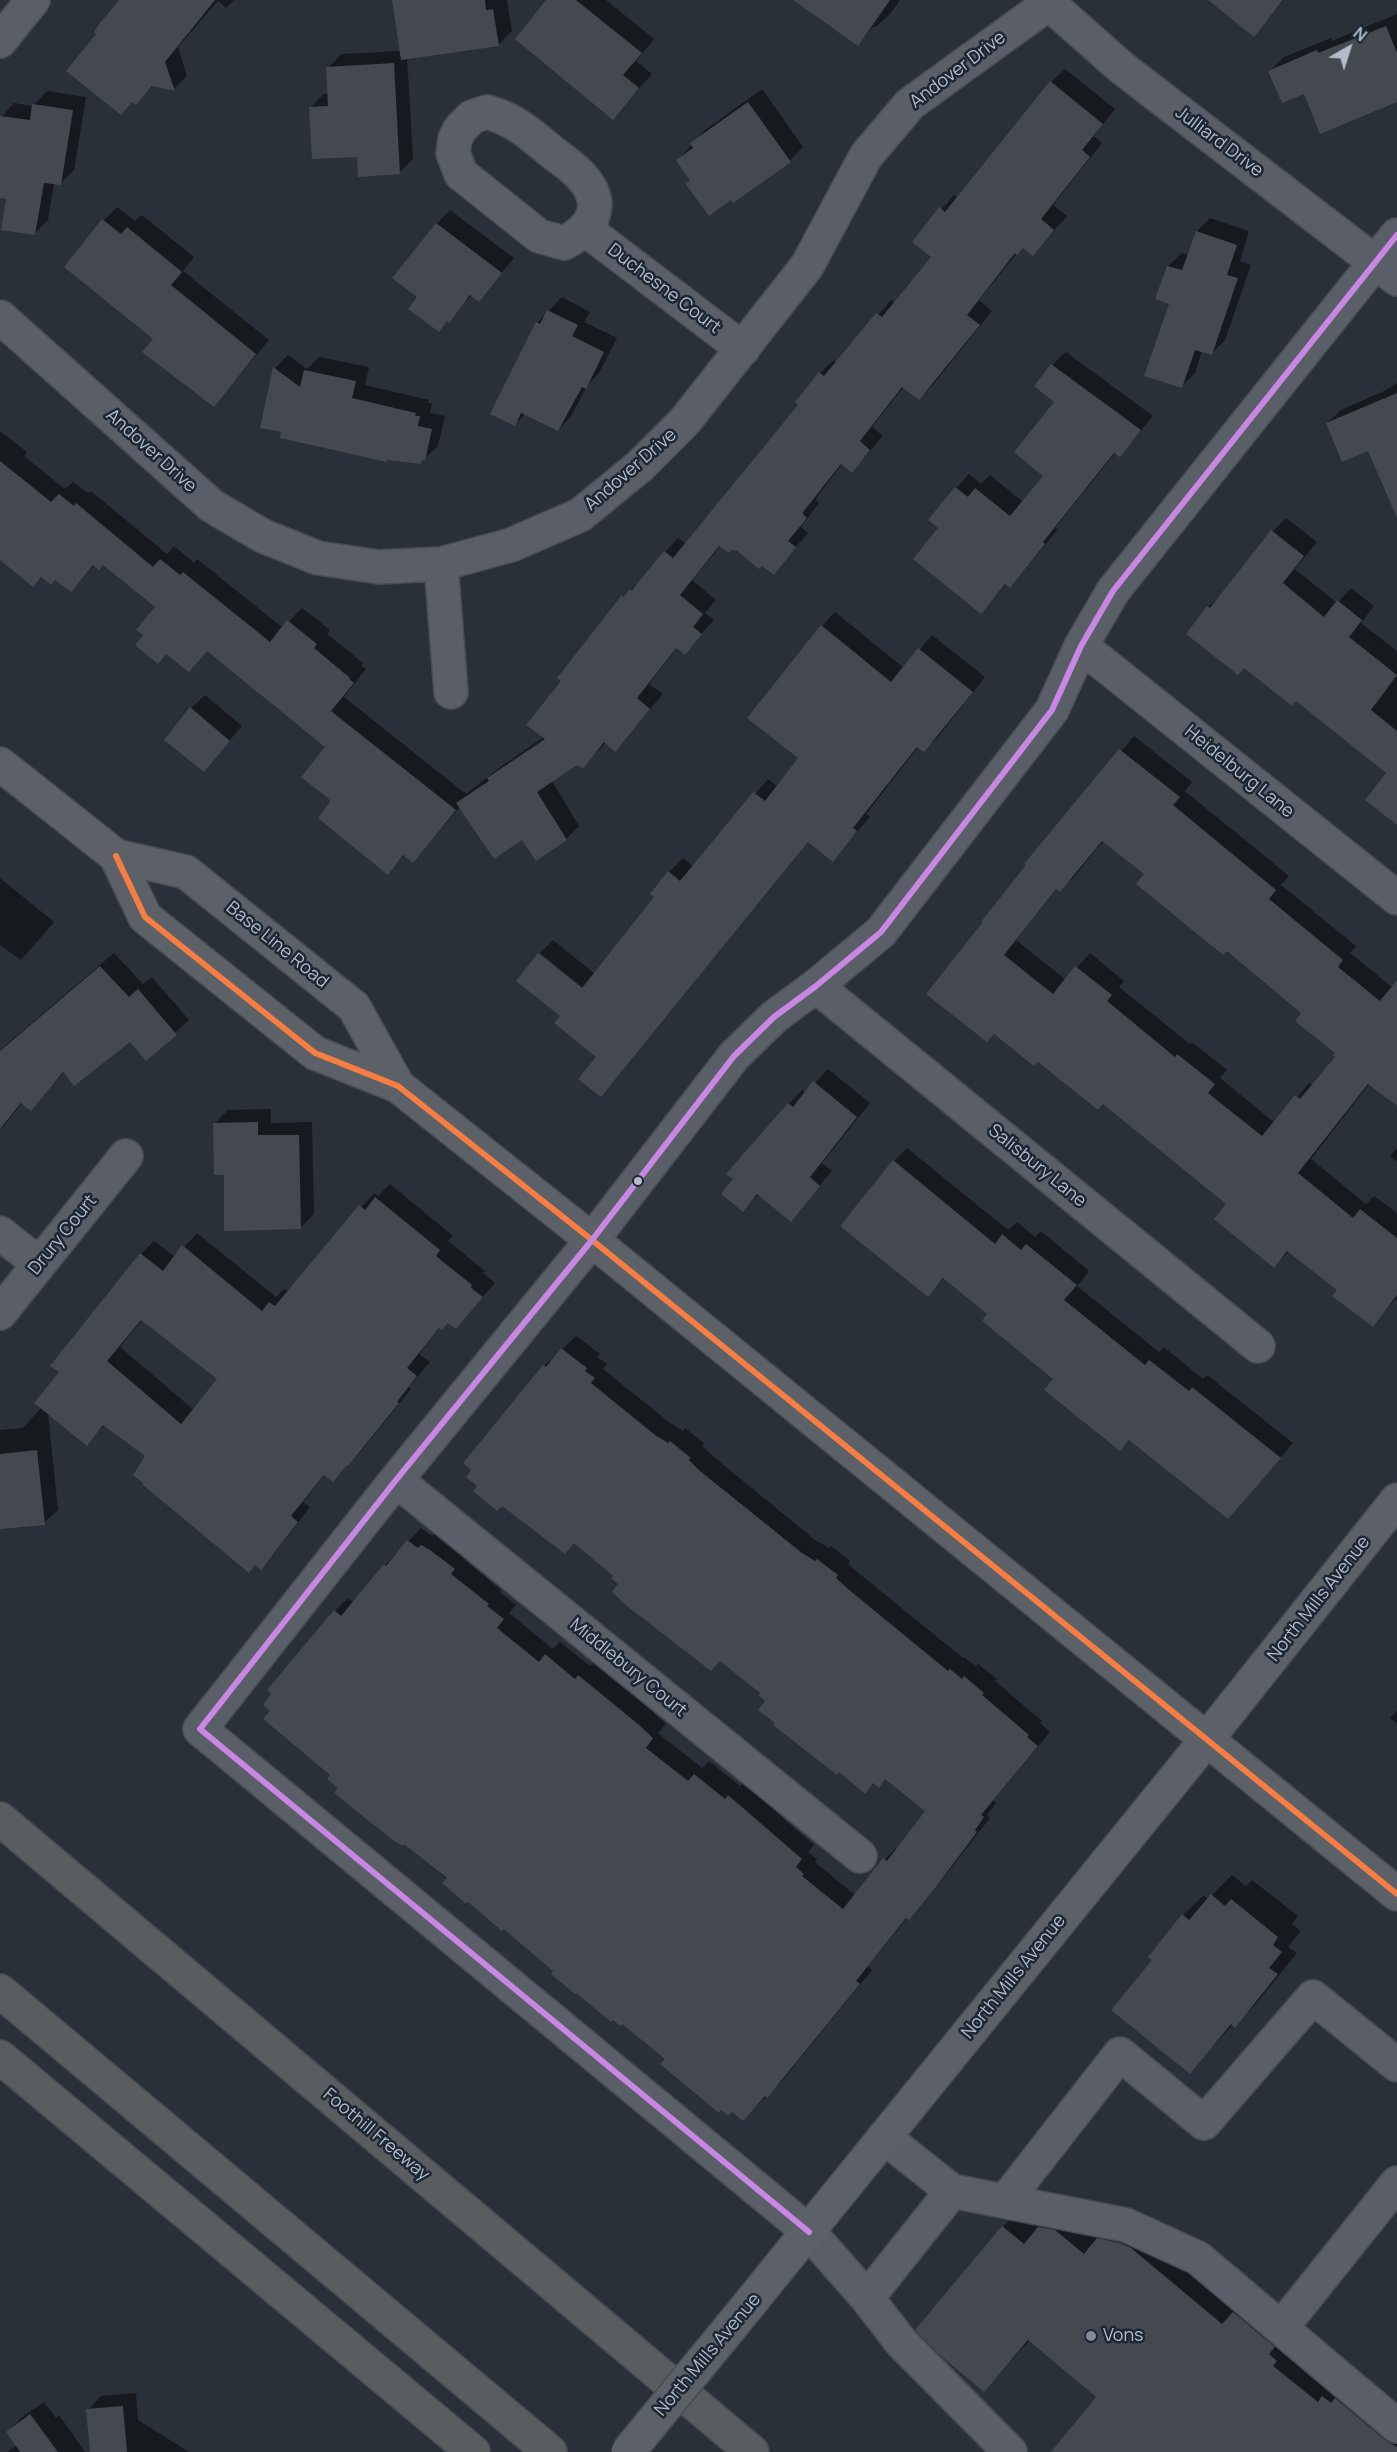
<!DOCTYPE html>
<style>
body{margin:0}
#map{position:relative;width:1397px;height:2452px;overflow:hidden;background:#2a3038;font-family:Manrope,sans-serif}
canvas{display:block}
.north{position:absolute;left:1319px;top:18px;width:60px;height:60px;-webkit-text-stroke:4px #1d2633;paint-order:stroke;rotate:39deg;font-size:16px;font-weight:700;line-height:24px;text-align:center;color:#b4bcc9}
.north::after{content:'';display:block;margin:auto;width:21px;height:27px;background:#b4bcc9;clip-path:polygon(50% 0,100% 100%,50% 72%,0 100%)}
</style>
<div id="map">
<canvas width="1397" height="2452"></canvas>
<div class="north">N</div>
</div>
<script>
const context = document.querySelector('canvas').getContext('2d');
context.lineJoin = 'round';
function fill(path, color) { context.fillStyle = color; context.fill(path, 'evenodd'); }
function trace(path, color, width, dash) { context.strokeStyle = color; context.lineWidth = width; context.lineCap = dash ? 'butt' : 'round'; context.setLineDash(dash || []); context.stroke(path); }
function label(font, color, halo, rows, align = 'center') {
  context.font = font + ' Manrope,sans-serif'; context.lineWidth = 5; context.setLineDash([]); context.textBaseline = 'middle'; context.strokeStyle = halo; context.fillStyle = color; for (const [text, x, y, turn = 0] of rows) {
    context.save(); context.translate(x, y); context.rotate((+turn || 0) * Math.PI / 180); context.textAlign = isNaN(turn) ? turn : align; if (halo) context.strokeText(text, 0, 0); context.fillText(text, 0, 0); context.restore();
  }
}
fill(new Path2D(`
 M121 0H234L226 8 218 1 178 47 187 76 174 89 154 85 136 103 133 101 121 113 98 34Z
 M394 0H507L512 31 498 45 407 57 413 159 399 173 358 155 311 107 324 94H329L328 68 341 54 401 51Z
 M548 0H606L654 39 636 61 652 74 613 118Z
 M814 0H900L890 14 876 27 874 26 858 44Z
 M1211 0H1284L1254 35Z
 M1397 14V99L1270 71 1284 57 1331 38 1332 41Z
 M1065 69 1115 109 1094 136 1102 143 1053 205 1067 216 1033 254 1024 247 1017 253 979 300 992 311 933 385 919 398 904 386 872 427 883 436 852 471 843 463 817 497 816 500 819 503 801 527 808 533 773 573 736 548 721 545 692 580 716 600 705 613 714 620 684 653 677 647 649 684 663 694 615 750 606 742 583 767 577 763 552 781 579 826 566 839 523 837 460 807 413 861 405 854 388 873 332 803 327 746 208 650 189 670 145 635 157 606 104 563 95 564 71 590 56 578 42 576 0 558V431L27 452 24 456 65 489 73 482 88 493 91 491 167 554 174 546 194 563 197 559 283 628 302 608 330 630 327 634 363 663 361 665 366 669 344 697 466 794 503 765 544 737 563 681 559 678 623 596 645 577 665 552 678 538 686 544 801 405 820 373 834 360 837 363 891 300 895 303 933 256 914 241 954 195 958 198 1051 82Z
 M762 89 803 147 790 160 687 183 691 180 678 160 705 130Z
 M47 91 86 97 74 170 60 184 54 183 48 220 35 233 8 198 0 196V119L14 103 33 106Z
 M117 207 135 221 142 215 194 257 183 271 269 340 214 405 155 339 104 220Z
 M450 210 514 258 479 300 472 295 439 330 419 297 437 224Z
 M1210 218 1249 231 1240 261 1251 265 1225 340 1212 353 1202 351 1195 373 1181 387 1168 266 1182 253 1189 255 1197 231Z
 M562 297 590 312 584 322 617 338 599 373 588 385 571 416 558 430 525 414 514 425 537 323Z
 M1066 352 1153 416 1120 455 1116 452 1055 528 1058 529 1023 572 1010 586 1007 583 981 612 940 528 956 488 969 474 981 484 990 475 1023 502 1045 475 1056 402 1052 365Z
 M288 355 307 369 319 357 369 367 365 385 429 400 428 403H432L430 413 445 416 438 446 420 463 262 426 275 368Z
 M1397 383V469L1327 423 1341 410 1384 391Z
 M1286 518 1317 542 1295 569 1337 603 1351 588 1374 606 1361 623 1397 651V823L1388 773 1208 607 1223 595 1273 531Z
 M835 612 904 668 932 635 985 677 938 737 924 750 919 746 866 814 870 817 832 860 809 841 614 1081 601 1095 598 1057 587 994 588 992 540 953 553 940 595 974 656 897 669 872 683 858 694 867 768 779 778 787 800 758 822 626Z
 M205 695 242 726 204 770 191 708Z
 M1134 736 1192 782 1185 791 1289 876 1281 885 1356 946 1350 953 1393 988 1397 984V1105L1370 1083 1311 1159 1366 1204 1374 1196 1397 1213V1298L1372 1325 1339 1290 1289 1251 1274 1266 1228 1203 1104 1102 928 993 1028 865 1026 864ZM1103 841 1146 874 1304 1013 1337 1053V1057L1313 1086 1309 1083 1275 1123 1220 1078 1227 1070 1192 1042 1190 1044 1119 987 1124 981 1090 953 1066 980 1016 940 1057 888 1060 890 1074 877Z
 M0 878 54 922 21 960 0 945Z
 M114 953 143 984 152 977 189 1020 146 1059 130 1040 64 1072 31 1109 23 1102 0 1130V1050Z
 M828 1069 870 1103 822 1163 832 1171 791 1220 759 1194 743 1210 789 1104 802 1090 806 1093Z
 M271 1109V1123L312 1122 314 1214 300 1228 225 1174 215 1123 228 1110Z
 M907 1148 1008 1230 1017 1222 1035 1237 1041 1231 1089 1271 1077 1286 1159 1352 1164 1347 1203 1379 1207 1375 1293 1443 1228 1517 1130 1439 1120 1449 1055 1378 989 1314 945 1277 928 1295 894 1161Z
 M1397 1148V1162L1390 1156Z
 M390 1184 453 1236 448 1241 485 1271 483 1273 495 1283 456 1327 449 1321 440 1327 419 1354 430 1362 409 1387 411 1389 361 1451 332 1480 326 1474 303 1502 310 1507 274 1554 261 1568 256 1564 249 1571 147 1455 105 1424 87 1444 48 1413 58 1510 44 1523 0 1528V1430L23 1428 41 1408 61 1372 141 1254 154 1241 175 1257 197 1233 276 1297 284 1289 288 1292 374 1193 378 1196ZM142 1320 219 1379 194 1410 120 1347Z
 M576 1336 600 1354 597 1357 607 1364 603 1369 669 1422 683 1431 685 1428 704 1443 702 1446 714 1457 815 1540 829 1548 831 1546 850 1561 848 1564 861 1575 963 1658 964 1657 976 1666 978 1664 997 1679 995 1681 1042 1721 1040 1723 1050 1732 993 1801 996 1803 987 1815 990 1818 948 1872 922 1904 908 1917 868 1966 872 1970 781 2082 743 2119 555 1971 340 1788 335 1611 348 1598 354 1603 385 1565 421 1528 432 1536 436 1532 467 1555 464 1559 501 1590 500 1592 516 1605 509 1613 553 1649 560 1642 590 1666 593 1663 652 1711 666 1724 658 1733 702 1768 709 1761 740 1786 743 1783 814 1845 808 1852 817 1859 815 1862 856 1896 885 1859 898 1846 899 1847 927 1811 886 1778 879 1786 874 1782 865 1792 777 1723 762 1693 621 1584 615 1575 575 1542 479 1486 473 1470 466 1463 544 1366Z
 M1397 1710V1723L1390 1718Z
 M1232 1875 1246 1886 1252 1880 1298 1916 1292 1924 1301 1931 1288 1947 1297 1953 1255 2005 1235 2026 1233 2024 1190 2072 1154 1959 1183 1915 1204 1895 1208 1899Z
 M1023 2207 1119 2219 1397 2413V2452H1053L1098 2397 1030 2340 984 2390 1003 2227Z
 M136 2393 138 2420 189 2452H92L88 2410 101 2396Z
 M44 2402 56 2418 59 2415 85 2452H7L17 2445 8 2432 21 2418Z`), '#0007');
fill(new Path2D(`
 M119 0H215L165 62 175 91 152 86 136 105 132 102 121 115 66 71 96 34 94 32 100 23Z
 M392 0H485L486 10 493 9 499 46 401 60Z
 M546 0H576L642 53 623 75 639 88 613 120 515 39Z
 M793 0H890L858 46Z
 M1208 0H1283L1254 37Z
 M1386 26 1397 53V102L1320 134 1304 94 1282 103 1268 71 1317 50 1318 53Z
 M394 63 400 174 358 177 357 157 312 159 309 107 328 106 326 67Z
 M1050 81 1103 124 1082 150 1090 157 1041 219 1054 230 1033 256 1023 248 1017 255 1015 253 967 315 980 325 919 400 902 387 860 441 870 450 852 473 841 464 803 512V514L807 518 788 541 796 547 774 575 762 566 759 569 736 550 734 551 732 549 729 553 719 546 680 595 703 614 693 627 702 634 685 655 676 648 637 698 650 709 615 752 604 742 583 769 577 765 537 792 567 840 536 861 522 840 494 859 456 803 489 781 487 778 545 739 526 725 561 681 557 678 622 595 623 597 630 589 632 590 664 551 673 558 798 405 795 402 819 372 824 376 876 313 882 317 931 257 912 242 939 207 945 212Z
 M748 102 791 162 733 203 731 200 709 216 685 183 690 181 676 160 693 148 690 143Z
 M32 104 73 110 61 185 44 183 35 235 1 230 6 199 0 198V116L30 120Z
 M102 219 121 234 127 227 182 272 171 285 256 354 214 407 142 352 153 339 64 267Z
 M436 223 502 273 479 302 470 295 449 323 447 321 439 332 408 309 417 297 392 278Z
 M1196 231 1237 245 1227 275 1238 278 1212 355 1195 350 1182 388 1144 376 1169 304 1155 299 1167 266 1182 270Z
 M547 310 578 325 572 336 604 352 586 389 582 387 558 431 521 413 515 426 490 414 536 322 540 324Z
 M1051 364 1141 430 1120 457 1114 453 1043 542 1045 544 1010 588 1005 584 981 614 913 559 938 528 928 520 955 487 968 497 975 488 1010 516 1043 476 1014 452 1054 402 1034 386Z
 M273 367 300 387 304 370 356 381 352 398 416 413 415 416H420L418 426 432 429 425 461 422 460 421 464 387 460V462L280 438 281 432 260 428Z
 M1397 393V518L1368 451 1342 462 1326 423Z
 M0 461 51 502 59 494 74 506 76 503 153 567 160 559 180 575 183 572 270 642 287 620 317 644 314 648 350 678 349 679 354 683 331 711 456 810 413 863 403 855 388 875 318 818 330 802 329 799 301 777 325 747 207 651 189 672 166 654 158 664 135 645 143 635 136 630 155 607 103 565 99 570 93 565 71 592 55 580 51 585 41 577 33 587 0 560Z
 M1271 530 1304 556 1283 583 1324 617 1337 600 1362 620 1349 637 1397 675 1371 710 1397 731V825L1365 800 1386 773 1296 701 1292 706 1244 668 1238 675 1186 634 1207 606 1210 608Z
 M821 625 891 682 918 648 973 692 924 752 917 747 853 828 857 831 833 862 808 842 601 1097 578 1079 596 1057 554 1023 560 1016 516 981 538 953 582 988 654 897 650 894 668 871 680 881 753 792 765 801 798 758 747 718Z
 M190 707 230 741 204 772 164 740Z
 M1119 749 1180 797 1173 805 1276 890 1269 899 1343 960 1338 967 1380 1001 1397 980V1106L1368 1084 1298 1173 1353 1218 1360 1209 1397 1238V1295L1373 1327 1332 1296 1337 1290 1287 1251 1274 1268 1214 1219 1226 1204 1103 1104 1098 1110 1038 1062 1034 1066 994 1034 987 1042 926 994 982 923 981 922 1026 865 1024 864ZM1102 841 1144 874 1136 884 1223 955 1227 951 1301 1013 1295 1021 1335 1053 1333 1055 1335 1057 1300 1099 1295 1095 1262 1136 1208 1093 1215 1084 1177 1054 1175 1057 1107 1001 1112 995 1075 966 1053 994 1004 955 1056 889 1060 892Z
 M100 966 129 997 138 989 177 1035 146 1061 130 1042 74 1086 63 1072 31 1111 21 1103 0 1129V1051Z
 M813 1081 857 1117 810 1177 820 1186 791 1222 757 1194 743 1212 721 1194 733 1179 726 1174 788 1103 793 1107Z
 M258 1122V1135H299L301 1229 224 1231V1175H214L213 1123Z
 M893 1160 995 1244 1002 1234 1021 1250 1026 1244 1077 1285 1064 1300 1145 1365 1149 1360 1189 1391 1192 1387 1281 1458 1228 1519 1129 1440 1120 1451 1044 1390 1053 1379 982 1321 987 1314 943 1278 928 1297 840 1226Z
 M375 1197 440 1250 436 1256 472 1285 471 1288 483 1297 456 1329 448 1323 442 1330 439 1328 407 1368 417 1376 397 1402 399 1403 348 1466 347 1465 333 1482 324 1475 291 1516 298 1522 261 1570 255 1565 249 1573 142 1484 143 1483 133 1475 145 1456 103 1425 87 1446 34 1403 59 1372 50 1366 140 1253 163 1271 182 1245 262 1311 269 1302 275 1306 359 1205 365 1210ZM141 1320 217 1379 181 1424 107 1361Z
 M561 1348 587 1368 585 1371 595 1378 591 1383 655 1435 668 1443 670 1441 691 1458 689 1460 700 1471 802 1553 815 1561 817 1559 838 1575 836 1578 848 1589 948 1671 950 1669 962 1679 964 1676 984 1693 982 1695 1029 1735 1027 1737 1038 1746 981 1815 984 1817 975 1830 977 1832 935 1888 909 1920 906 1918 856 1981 860 1984 767 2098 765 2096 743 2121 732 2112 728 2116 721 2110 719 2113 660 2064 665 2059 622 2024 620 2026 613 2020 611 2022 576 1993 575 1994 551 1974 553 1971 504 1929 502 1931 468 1902 466 1904 442 1883 447 1878 404 1844 403 1846 394 1841 334 1793 338 1788 327 1779 330 1775 263 1719 270 1711 263 1705 271 1694 267 1690 334 1610 341 1616 384 1564 386 1566 407 1540 418 1548 421 1545 430 1550 455 1569 451 1574 489 1604 487 1606 504 1619 497 1628 539 1662 545 1654 575 1679 578 1675 638 1724 653 1738 646 1748 688 1781 694 1774 725 1799 728 1795 802 1859 796 1867 804 1874 802 1876 843 1909 883 1858 887 1861 925 1811 885 1779 879 1788 873 1783 865 1794 839 1772 837 1775 773 1725 775 1723 758 1710 765 1701 758 1695 760 1693 720 1661 711 1671 627 1606 612 1592 618 1584 611 1578 613 1576 574 1543 565 1554 502 1506 497 1511 473 1491 477 1486 466 1477 471 1470 463 1463 543 1365 546 1367Z
 M37 1450 45 1525 0 1529V1454Z
 M1211 1894 1225 1906 1231 1899 1278 1937 1273 1945 1282 1952 1269 1968 1278 1974 1235 2028 1231 2024 1190 2074 1111 2010 1152 1960 1148 1957 1182 1914 1189 1920Z
 M1002 2226 1024 2244 1038 2227 1055 2230 1084 2254 1097 2238 1120 2243 1131 2248 1222 2324 1233 2312 1275 2347 1269 2354 1277 2361 1273 2366 1318 2402 1322 2396 1331 2403 1335 2398 1385 2440 1397 2447V2452H1051L1096 2397 1028 2340 984 2392 941 2356 915 2330Z
 M123 2406 127 2452H90L86 2409Z
 M30 2414 58 2452H20L6 2432Z`), '#444950');
const minor = new Path2D(`
 M1045 0 1122 68 1397 279
 M0 41 33 0
 M487 112C514 119 532 135 553 153 563 160 574 168 582 177 606 204 594 228 564 243L539 236 461 174 453 153 455 139 460 129 472 117Z
 M585 229 743 349
 M0 317 212 506 263 536 318 558 379 567 441 564 511 545 580 515 640 466 685 421 807 266 866 156 910 104 1048 4
 M441 564 451 692
 M1081 646 1397 898
 M816 986 1258 1346
 M0 1233 39 1264
 M0 1313 126 1156
 M396 1480 860 1856
 M884 2137 952 2191 1126 2225 1198 2258 1397 2426
 M1006 2200 1120 2054 1204 2123 1313 1997 1397 2065
 M867 2298 952 2191
 M1281 2328 1397 2183
 M1010 2452 901 2342 867 2298 809 2232 200 1729 396 1480 592 1240 734 1056 774 1017 816 986 881 932 1052 710 1081 646 1113 591 1397 235`);
const major = new Path2D(`
 M0 764 116 856 186 872 354 1007 398 1086
 M116 856 145 917 315 1053 398 1086 592 1240 1397 1894
 M733 2324 1207 1739 1397 1500`);
const highway = new Path2D(`
 M0 1819 752 2452
 M0 1991 550 2452
 M0 2057 473 2452`);
trace(minor, '#484c53', 36);
trace(major, '#484c55', 36);
trace(highway, '#474c53', 36);
trace(minor, '#5a5e66', 33);
trace(major, '#5c6168', 33);
trace(highway, '#5a5d60', 33);
const majorBridge = new Path2D(`
 M628 2452 733 2324`);
trace(majorBridge, '#484c55', 36, []);
trace(majorBridge, '#5c6168', 33);
trace(new Path2D(`
 M116 856 145 917 315 1053 398 1086 592 1240 1397 1894`), '#f77d43', 6);
trace(new Path2D(`
 M809 2232 200 1729 396 1480 592 1240 734 1056 774 1017 816 986 881 932 1052 710 1081 646 1113 591 1397 235`), '#c787e3', 6);
for (const [x, y, r, color] of [
 [638,1181,5,"#b4bcc9"],
 [1091,2336,6,"#848b96"]
]) { const dot = new Path2D(); dot.arc(x, y, r, 0, 2 * Math.PI); context.fillStyle = color; context.fill(dot); trace(dot, '#1d2633', 2); }
label('18px', '#b4bcc9', '#1d2633', [
 ["Andover Drive",958,70,-37],
 ["Julliard Drive",1219,142,37],
 ["Duchesne Court",664,289,37],
 ["Andover Drive",151,451,42],
 ["Andover Drive",631,470,-41],
 ["Heidelburg Lane",1239,772,39],
 ["Base Line Road",277,945,39],
 ["Salisbury Lane",1037,1166,39],
 ["Drury Court",63,1235,-51],
 ["North Mills Avenue",1319,1599,-52],
 ["Middlebury Court",628,1668,39],
 ["North Mills Avenue",1014,1977,-51],
 ["Foothill Freeway",376,2135,40],
 ["North Mills Avenue",708,2355,-50]
]);
label('18px', '#b4bcc9', '#1d2633', [
 ["Vons",1103,2336]
], 'left');
</script>
